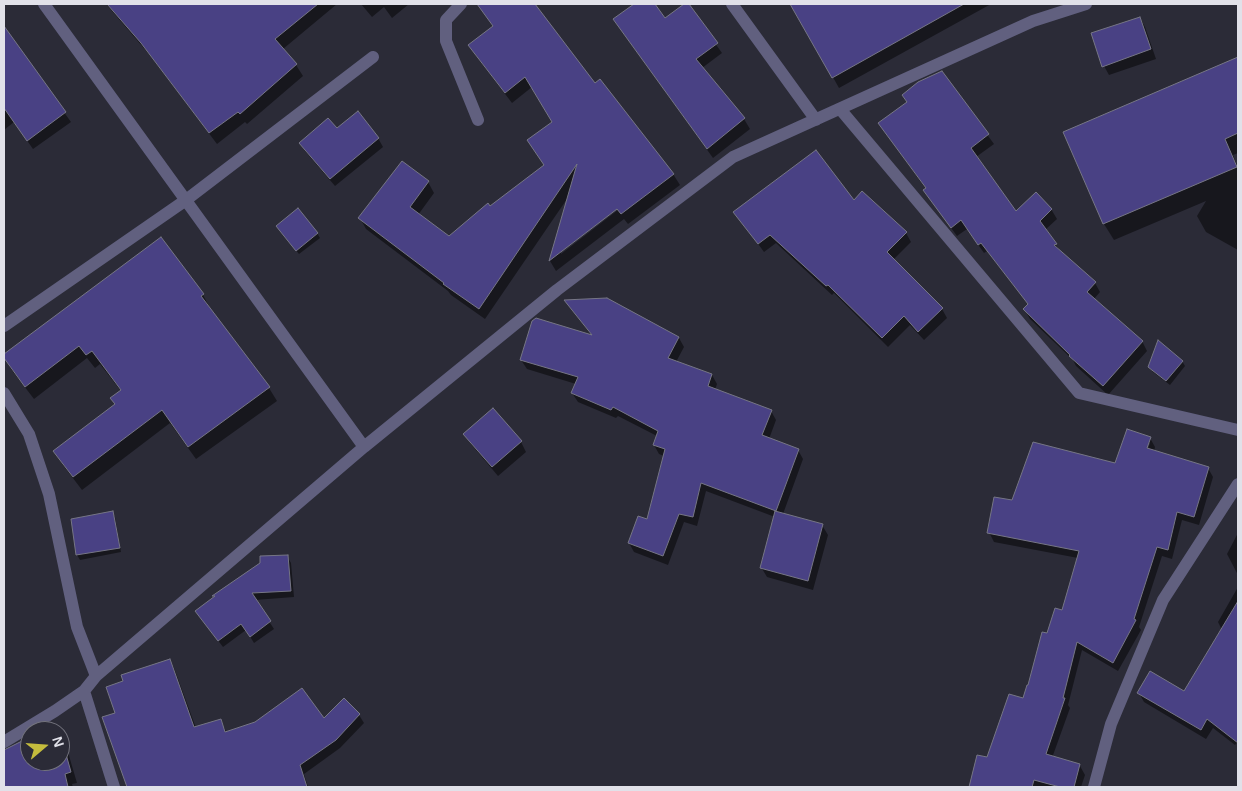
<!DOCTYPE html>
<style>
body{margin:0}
#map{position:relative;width:1242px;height:791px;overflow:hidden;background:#2b2b37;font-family:Arial,sans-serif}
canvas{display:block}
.frame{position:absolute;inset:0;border:5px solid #e1e1e9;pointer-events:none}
.north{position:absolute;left:20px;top:721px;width:50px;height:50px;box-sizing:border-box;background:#2b2b37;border:1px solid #74747e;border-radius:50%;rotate:72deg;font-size:14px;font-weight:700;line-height:20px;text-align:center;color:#e1e1e9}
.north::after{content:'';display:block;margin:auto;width:18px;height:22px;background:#c4bc3d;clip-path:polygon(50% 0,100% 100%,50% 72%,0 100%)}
</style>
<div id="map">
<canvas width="1242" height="791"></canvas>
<div class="frame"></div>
<div class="north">N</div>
</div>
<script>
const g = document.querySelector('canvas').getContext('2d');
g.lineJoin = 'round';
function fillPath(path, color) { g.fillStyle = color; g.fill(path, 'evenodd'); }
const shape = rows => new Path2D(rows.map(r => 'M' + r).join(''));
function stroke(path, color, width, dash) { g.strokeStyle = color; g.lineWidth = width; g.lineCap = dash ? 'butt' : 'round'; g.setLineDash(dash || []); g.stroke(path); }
fillPath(shape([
 [106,4,337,4,283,49,296,65,303,76,247,124,245,122,217,144,149,54],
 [361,4,409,4,392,18,384,7,372,17],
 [495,4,533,4,595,85,673,174,680,185,628,224,624,219,556,271,550,261,569,196,485,319,451,295,448,291,366,229,360,218,428,182,434,193,418,215,449,238,545,166,554,122,532,87,512,103,476,56,470,45,493,27,484,12],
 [621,204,623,206,561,254,561,251],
 [636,4,653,4,665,20,687,4,722,53,702,68,744,119,750,129,713,158,614,20],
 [792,4,991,4,839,88],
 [1140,18,1145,27,1156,59,1109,75,1104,66],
 [4,29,71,122,33,149,14,122,4,130],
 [1233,61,1238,69,1238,153,1233,155,1238,168,1238,250,1206,232,1197,216,1206,201,1114,240,1104,224,1065,133],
 [942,73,994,144,976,157,1016,213,1051,209,1057,219,1045,230,1061,252,1095,283,1100,292,1094,299,1142,341,1147,351,1108,395,1076,366,1073,360,1030,319,1025,310,1029,305,987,251,984,253,967,229,957,236,930,199,926,189,885,132,908,103],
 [336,130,378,138,383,147,335,186,305,151,301,143],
 [735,212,906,233,911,242,893,260,942,309,947,318,924,340,910,325,888,347,834,293,832,295,776,243,764,252],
 [280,231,317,233,320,238,299,254],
 [161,239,203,295,210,308,209,309,269,388,277,401,196,459,170,423,82,490,63,465,55,451,116,405,121,391,100,364,95,368,87,358,34,399,11,369,4,356],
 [566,301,679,338,684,347,676,362,712,375,717,384,715,390,771,411,776,420,769,439,798,450,803,459,783,514,822,525,828,535,813,590,767,577,761,567,775,517,706,491,697,526,684,522,668,565,634,552,629,543,648,521,664,456,659,454,654,445,657,436,618,416,616,418,578,402,572,393,576,384,527,369,521,360,592,336],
 [1182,361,1185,366,1170,385,1153,372,1150,367],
 [465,434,521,442,526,452,498,476,471,444],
 [1150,438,1155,447,1154,452,1208,468,1213,477,1199,525,1182,520,1172,559,1162,556,1139,627,1141,630,1118,671,1082,650,1068,705,1070,708,1052,758,1080,766,1085,775,1081,787,971,787,978,756,987,759,1023,700,1048,634,1063,612,1078,558,994,542,989,532,1013,502,1116,464],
 [1147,443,1150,443,1146,455],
 [112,513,115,517,121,552,80,560,77,555,72,520],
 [1238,533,1238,575,1227,554],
 [287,556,291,563,294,597,255,600,274,629,254,643,246,630,223,647,201,618,215,598,214,596,262,563],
 [1238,587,1238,741,1235,745,1213,728,1206,739,1144,702,1139,693,1184,693,1222,630,1218,622],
 [170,660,174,668,196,728,220,720,227,733,324,720,344,700,359,715,364,723,340,748,304,774,308,787,133,787,127,771,116,714,125,682],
 [60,734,65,742,77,783,72,784,73,787,4,787,4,771,17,782,30,739,30,761,60,761]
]), '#0007');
const building = shape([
 [107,4,318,4,275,39,297,64,240,114,238,112,209,133,141,43,107,4],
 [477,4,535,4,595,83,600,79,674,174,621,214,617,209,549,261,577,164,479,309,443,284,444,283,358,218,402,161,429,181,410,207,449,236,488,203,490,206,544,165,527,140,552,122,525,77,505,93,468,45,493,26,477,4],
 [634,4,655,4,665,18,684,4,689,4,718,43,696,59,745,118,707,149,613,19,634,4],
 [790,4,964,4,832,78,790,4],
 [1140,17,1151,49,1102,67,1091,33,1140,17],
 [4,26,66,112,27,141,4,108,4,26],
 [1238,57,1238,133,1225,139,1237,167,1103,224,1063,132,1238,57],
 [942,71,989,134,971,148,1016,211,1036,192,1052,209,1040,221,1057,244,1054,245,1096,282,1087,292,1143,341,1103,386,1069,356,1070,355,1023,309,1028,304,981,243,978,245,961,220,951,228,923,190,926,188,878,123,907,102,902,95,918,82,942,71],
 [358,111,379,138,330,179,299,143,328,118,337,128,358,111],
 [816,150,854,200,862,191,907,232,887,252,943,308,918,332,904,316,882,338,828,285,826,286,770,235,758,244,733,212,816,150],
 [298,208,318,233,296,251,276,226,298,208],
 [161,237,204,294,201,296,270,387,188,447,162,410,73,477,53,451,115,404,110,398,121,390,92,351,86,355,79,346,25,387,4,358,4,354,161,237],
 [607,298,679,337,668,358,712,374,708,386,772,410,762,435,799,449,776,511,701,483,693,517,679,514,663,556,628,543,638,516,647,519,665,449,653,445,658,431,613,407,611,410,571,393,578,377,520,360,532,321,536,318,592,335,564,300,607,298],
 [1158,340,1183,361,1166,381,1148,367,1158,340],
 [493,408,522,441,492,467,463,434,493,408],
 [1127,429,1151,437,1147,448,1209,467,1194,517,1177,512,1168,550,1157,547,1134,619,1136,620,1113,663,1077,642,1063,698,1065,698,1046,754,1080,764,1074,787,1060,787,1034,780,1032,787,969,787,977,755,987,757,1009,694,1023,698,1027,685,1028,685,1042,632,1047,633,1055,608,1062,610,1079,551,987,533,994,497,1012,500,1033,442,1115,463,1127,429],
 [113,511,120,548,76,555,71,519,113,511],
 [775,511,823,524,808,581,760,568,775,511],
 [288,555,291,591,252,593,271,621,250,637,241,624,218,641,195,611,215,596,212,596,260,563,260,556,288,555],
 [1238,601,1238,743,1207,719,1201,730,1137,693,1150,671,1184,691,1238,601],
 [170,659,194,727,221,719,225,732,255,722,302,688,324,718,344,698,360,714,336,740,300,765,307,787,127,787,102,717,115,713,106,687,123,681,121,675,170,659],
 [60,733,71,772,65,774,68,787,4,787,4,750,30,737,30,761,60,761,60,733]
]);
fillPath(building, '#494184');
stroke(building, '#767685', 1);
stroke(shape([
 [44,4,364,447],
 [461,4,446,20,446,41,478,120],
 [732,4,816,120],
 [840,109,1079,393,1238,430],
 [4,326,186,200,373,57],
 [4,393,29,434,49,494,77,627,96,676],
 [4,742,55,711,84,691],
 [114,787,84,691,96,676,364,447,557,290,733,157,1033,21,1086,4],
 [1094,787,1111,724,1163,600,1238,484]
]), '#61607f', 12);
</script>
